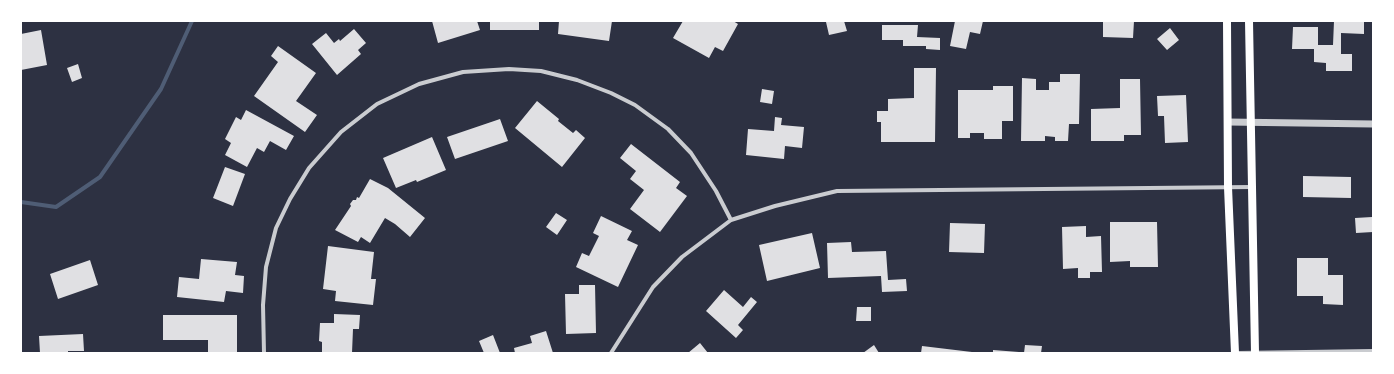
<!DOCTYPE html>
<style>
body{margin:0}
#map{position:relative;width:1394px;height:374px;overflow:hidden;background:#2d3142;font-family:"Source Serif 4",serif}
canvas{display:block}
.frame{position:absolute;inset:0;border:22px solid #fff;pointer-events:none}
</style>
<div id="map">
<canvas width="1394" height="374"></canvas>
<div class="frame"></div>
</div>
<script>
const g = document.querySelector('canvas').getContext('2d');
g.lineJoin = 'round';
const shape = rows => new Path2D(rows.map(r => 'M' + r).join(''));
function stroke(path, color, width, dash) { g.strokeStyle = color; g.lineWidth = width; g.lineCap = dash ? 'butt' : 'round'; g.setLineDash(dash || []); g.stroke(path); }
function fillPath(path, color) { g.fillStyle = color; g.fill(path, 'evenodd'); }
stroke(shape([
 [21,202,56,207,100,177,161,89,192,21]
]), '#4f5d75', 4);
fillPath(shape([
 [432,21,477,21,480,30,438,43],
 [490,21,539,21,539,30,490,30],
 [559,21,612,21,609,41,558,34],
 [683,21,733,21,738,24,723,51,715,47,709,58,673,38],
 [830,21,844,21,847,31,829,35,826,22],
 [955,21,983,21,980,34,970,32,966,49,950,46],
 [1103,21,1134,21,1133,38,1103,37],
 [1334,21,1364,21,1364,34,1341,33,1341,54,1352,54,1352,71,1326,71,1326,63,1314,62,1314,49,1292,49,1293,27,1318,27,1318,45,1333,45],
 [882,25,918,25,917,37,940,38,940,50,926,49,926,46,903,46,903,40,882,40],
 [1170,28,1179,40,1167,50,1157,39],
 [354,29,366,43,358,50,361,54,337,75,312,44,326,33,334,43,339,39,340,41],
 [41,30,47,65,21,70,21,34],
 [278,46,316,73,296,101,317,115,305,132,254,96,278,62,271,56],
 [78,64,82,78,72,82,67,68],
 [914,68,936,68,935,142,881,142,881,122,877,122,877,111,888,111,888,99,914,98],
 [1060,74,1080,74,1079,124,1069,124,1068,141,1055,141,1055,137,1045,136,1045,141,1021,141,1022,78,1036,79,1036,90,1049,90,1049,82,1060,82],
 [1120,79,1140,79,1141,135,1124,135,1124,141,1091,141,1091,109,1120,108],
 [993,86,1013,86,1013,121,1002,121,1002,139,984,139,984,133,970,133,970,138,958,138,958,90,993,90],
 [762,89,774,91,772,104,760,102],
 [1186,95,1188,142,1165,143,1164,116,1158,116,1157,96],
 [537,101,559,119,558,121,573,133,576,130,585,138,562,167,515,128],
 [246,110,294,136,286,150,270,141,264,152,257,148,247,167,225,155,231,143,225,139,236,117,241,120],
 [775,117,782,118,781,125,804,127,802,148,785,146,784,159,746,155,748,129,774,131],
 [500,119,508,141,455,159,447,137],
 [432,137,446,170,417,182,416,180,396,188,383,158],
 [631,144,680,182,676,188,687,196,660,232,630,209,644,190,630,179,636,171,620,158],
 [225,167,245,174,233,206,213,198],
 [1303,176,1351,177,1351,198,1303,197],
 [370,179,388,188,425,218,410,237,395,224,385,218,370,243,361,237,358,242,335,230,351,206,350,204,353,200,356,200,357,197,359,198],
 [556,213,567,220,557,235,546,227],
 [601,216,632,231,627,240,638,245,618,287,576,267,582,253,589,256,599,236,593,233],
 [1372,217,1373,232,1356,233,1355,218],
 [1110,222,1157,222,1158,267,1130,267,1130,261,1110,262],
 [950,223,985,224,984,253,949,252],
 [1086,226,1086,237,1101,236,1102,272,1090,272,1090,278,1078,278,1078,268,1063,269,1062,227],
 [812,233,820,268,767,281,759,245],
 [851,242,852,252,886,251,888,280,906,279,907,291,882,292,881,276,828,278,827,243],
 [328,246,374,252,371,279,376,279,373,305,335,301,336,291,323,289],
 [1297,258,1328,258,1328,275,1343,275,1343,305,1323,304,1323,296,1297,296],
 [201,259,237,262,235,275,244,276,243,293,226,291,224,302,177,297,179,277,199,279],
 [90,260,98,285,58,299,50,274],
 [579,285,595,285,596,333,566,334,565,294,579,294],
 [724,290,743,307,751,297,757,302,738,325,743,330,736,338,706,311],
 [857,307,871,307,871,321,856,321],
 [334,314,360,315,359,329,353,329,352,353,322,353,322,342,319,341,320,323,334,323],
 [163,315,237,315,237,353,208,353,208,340,163,340],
 [546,331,553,353,515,353,514,348,532,343,530,336],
 [83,334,84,351,68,351,68,353,40,353,39,336],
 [493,335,500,353,484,353,479,341],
 [700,343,708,353,688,353],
 [874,345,879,353,863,353],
 [1025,345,1042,346,1041,353,1024,353],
 [922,346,972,352,972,353,921,353],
 [993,350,1019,352,1019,353,993,353]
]), '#e0e0e3');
stroke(shape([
 [264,353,263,305,266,267,276,228,290,199,309,168,341,132,377,104,419,84,463,72,509,69,541,71,577,80,611,93,635,105,668,129,691,153,716,191,731,220],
 [611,353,653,287,682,257,731,220,775,206,837,191,1252,187],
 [1238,353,1373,351]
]), '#caccd0', 4);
stroke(shape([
 [1228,122,1373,124]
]), '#caccd0', 7);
stroke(shape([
 [1227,21,1228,187,1235,353],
 [1249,21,1255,353]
]), '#fff', 8);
</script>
